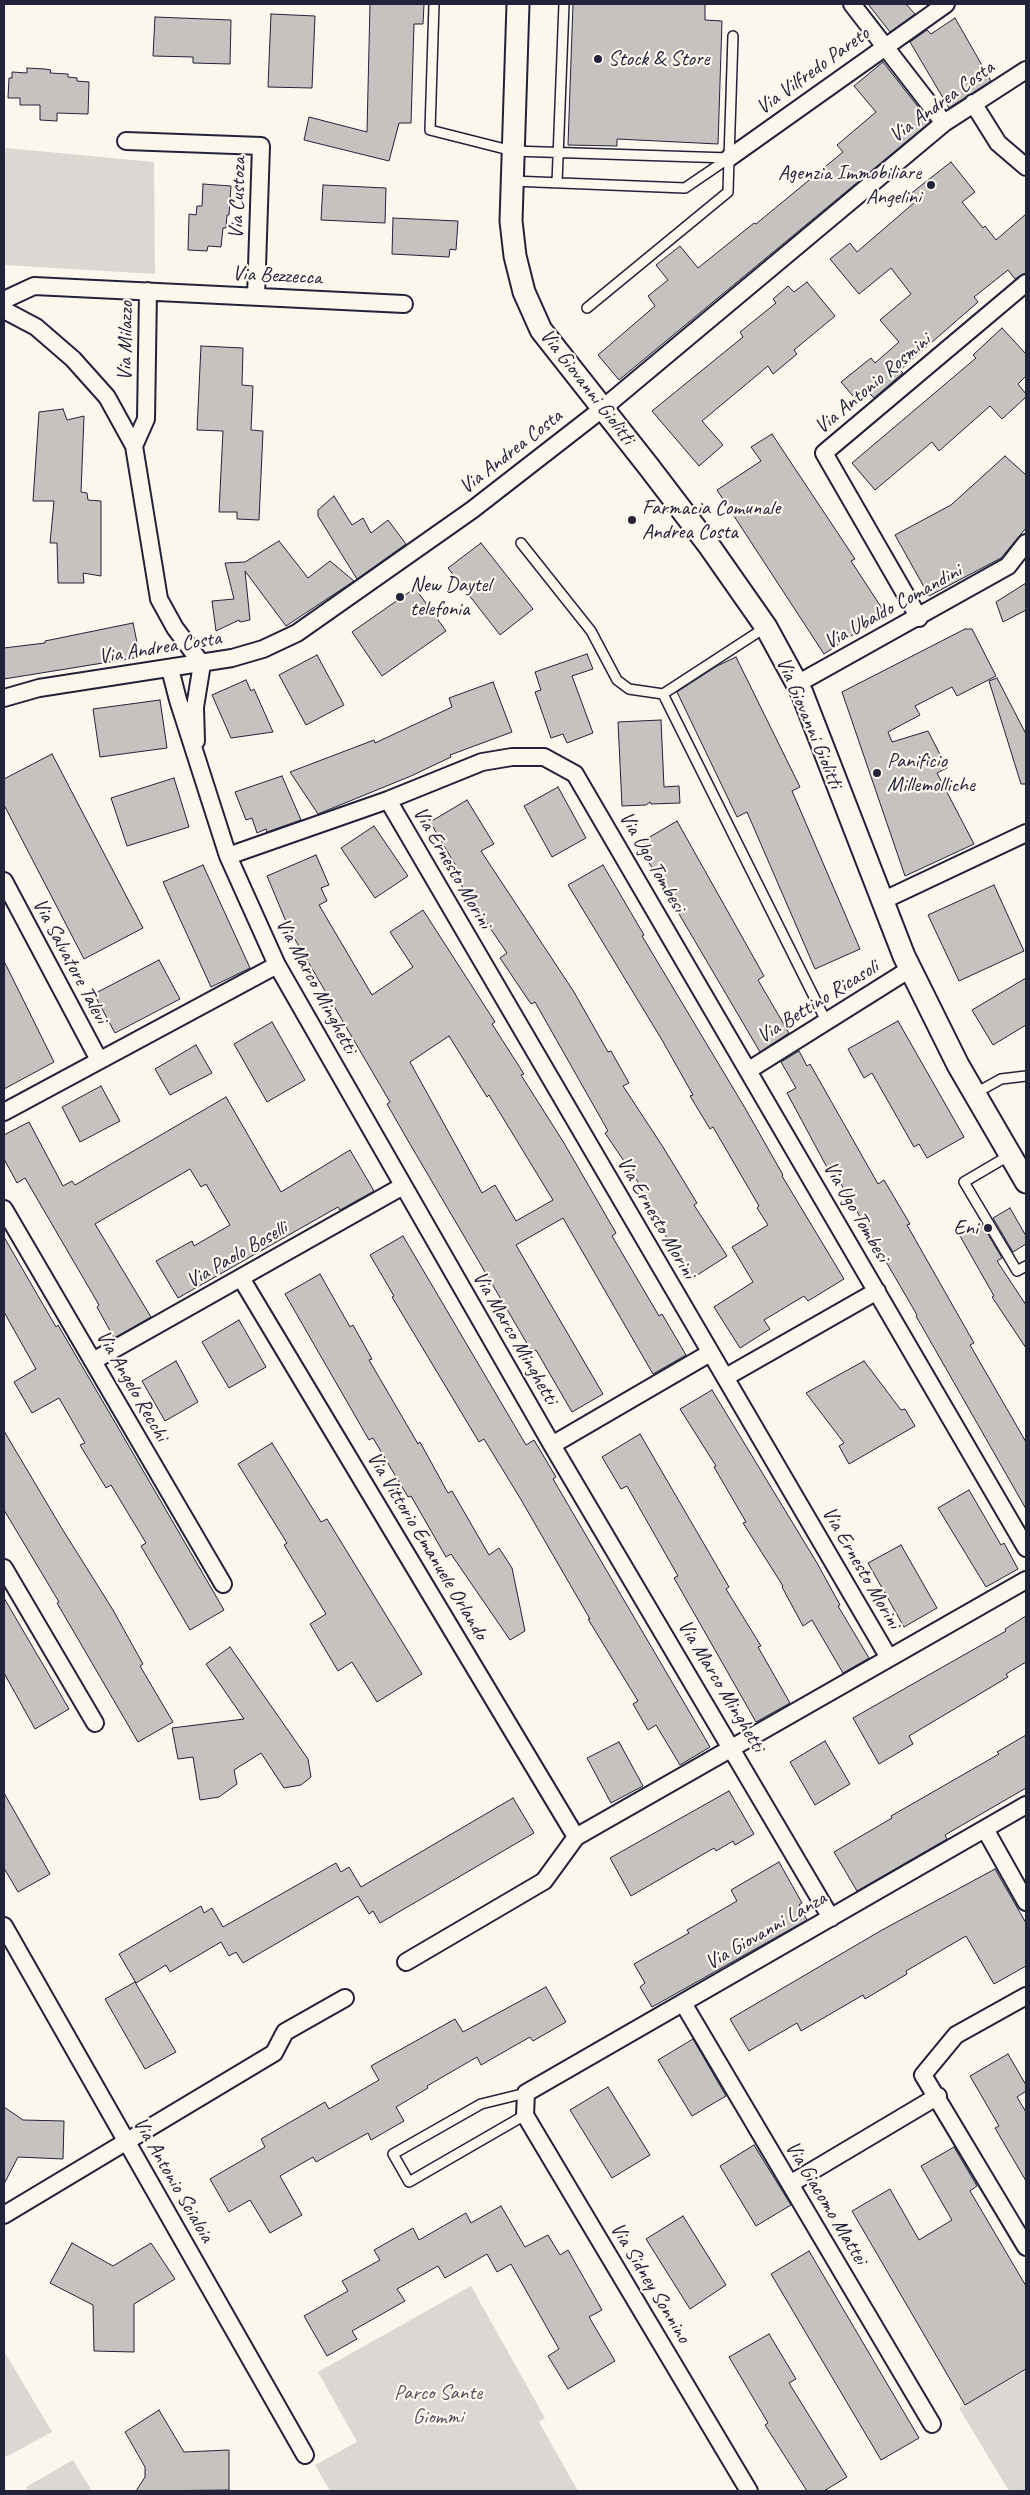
<!DOCTYPE html>
<style>
body{margin:0}
#map{position:relative;width:1030px;height:2495px;overflow:hidden;background:#fbf7ec;font-family:Caveat,sans-serif}
canvas{display:block}
.frame{position:absolute;inset:0;border:5px solid #22223b;pointer-events:none}
</style>
<div id="map">
<canvas width="1030" height="2495"></canvas>
<div class="frame"></div>
</div>
<script>
const g = document.querySelector('canvas').getContext('2d');
g.lineJoin = 'round';
function fillPath(path, color) { g.fillStyle = color; g.fill(path, 'evenodd'); }
const shape = rows => new Path2D(rows.map(r => 'M' + r).join(''));
function stroke(path, color, width, dash) { g.strokeStyle = color; g.lineWidth = width; g.lineCap = dash ? 'butt' : 'round'; g.setLineDash(dash || []); g.stroke(path); }
function label(font, color, halo, rows, align = 'center') {
  g.font = font + ' Caveat,sans-serif'; g.lineWidth = 4.5; g.setLineDash([]); g.textBaseline = 'middle'; g.strokeStyle = halo; g.fillStyle = color; for (const [text, x, y, turn = 0] of rows) {
    g.save(); g.translate(x, y); g.rotate((+turn || 0) * Math.PI / 180); g.textAlign = isNaN(turn) ? turn : align; if (halo) g.strokeText(text, 0, 0); g.fillText(text, 0, 0); g.restore();
  }
}
fillPath(shape([
 [6,148,154,162,155,274,4,265,4,170],
 [471,2286,545,2418,539,2422,578,2491,330,2491,315,2465,357,2442,318,2372],
 [4,2351,52,2432,6,2457,4,2454],
 [1026,2371,1026,2491,1009,2491,959,2408],
 [73,2460,92,2491,28,2491,26,2487]
]), '#dbd8d3');
const building = shape([
 [370,4,424,4,423,24,414,24,411,123,399,123,389,161,304,140,309,117,367,132,370,4],
 [573,4,705,4,705,20,722,21,718,144,617,139,617,146,568,145,573,4],
 [868,4,906,4,915,14,890,32,868,4],
 [271,14,315,16,312,88,268,87,271,14],
 [155,17,231,20,230,64,193,63,193,57,153,56,155,17],
 [955,18,991,81,949,108,910,42,927,30,931,34,955,18],
 [883,62,930,122,619,380,598,355,655,306,648,296,668,280,656,265,680,246,698,268,754,223,756,224,843,152,837,145,876,112,854,86,883,62],
 [27,68,45,69,51,70,50,73,68,74,68,77,77,78,77,81,89,82,88,114,57,113,57,121,40,120,40,105,20,105,20,98,8,98,9,78,12,78,12,72,27,73,27,68],
 [951,162,975,192,962,202,983,228,985,226,996,240,1026,214,1026,273,1015,279,1008,270,974,297,978,302,900,370,903,373,874,398,869,393,858,402,841,382,871,358,875,363,899,342,880,320,911,294,891,268,859,294,830,259,850,243,857,252,915,202,909,195,951,162],
 [203,184,231,186,229,215,227,215,226,228,223,228,221,247,208,246,207,251,188,250,189,214,196,215,197,206,202,206,203,184],
 [323,185,386,188,385,223,321,220,323,185],
 [393,218,458,221,456,250,450,249,449,257,392,254,393,218],
 [807,282,835,316,794,350,797,354,773,374,768,366,702,421,723,445,699,466,652,411,743,337,740,332,776,303,773,299,788,286,794,292,807,282],
 [1002,328,1026,354,1026,376,1018,384,1026,394,1026,397,1002,419,990,406,939,451,932,442,875,490,852,463,976,358,973,355,1002,328],
 [201,346,243,348,242,385,253,386,251,430,263,431,259,520,237,519,237,512,219,512,223,431,197,430,201,346],
 [63,409,67,420,84,416,81,492,87,493,88,500,101,501,101,576,83,573,84,583,58,583,57,543,50,543,54,501,33,501,39,412,63,409],
 [772,434,855,559,851,561,885,613,824,654,717,490,761,461,751,447,772,434],
 [1005,456,1026,475,1026,528,1001,558,929,596,895,535,951,505,1005,456],
 [334,496,352,525,363,518,371,533,388,520,406,544,357,579,318,516,318,510,334,496],
 [279,541,308,578,330,561,354,581,286,626,245,571,250,620,240,622,239,620,216,631,212,601,234,599,225,563,245,562,279,541],
 [481,543,533,609,500,635,448,568,481,543],
 [1026,583,1026,610,1003,622,996,602,1026,583],
 [415,588,446,631,382,676,352,632,415,588],
 [133,623,140,657,4,679,4,648,45,643,45,641,133,623],
 [965,629,972,629,996,676,957,696,952,687,915,706,920,715,888,732,892,742,928,731,947,768,937,773,974,844,905,876,842,692,965,629],
 [587,654,593,669,572,676,593,733,567,743,563,734,551,738,535,692,541,690,535,672,587,654],
 [317,655,344,705,306,725,279,675,317,655],
 [736,657,800,787,792,791,860,949,815,969,747,812,737,817,677,692,717,666,736,657],
 [997,678,1026,734,1026,784,1021,784,989,681,997,678],
 [246,680,251,691,254,689,273,732,231,738,212,695,246,680],
 [493,682,512,732,450,755,451,757,411,776,318,814,290,772,374,740,375,743,452,707,449,698,493,682],
 [160,700,167,748,100,757,93,709,160,700],
 [661,720,664,787,679,786,680,803,651,804,650,802,646,805,622,806,618,722,661,720],
 [52,754,143,928,84,959,4,805,4,779,52,754],
 [282,776,301,820,267,832,266,829,257,833,252,818,246,820,235,792,282,776],
 [174,778,189,827,127,846,111,798,174,778],
 [558,787,586,838,552,857,524,806,558,787],
 [467,800,494,844,481,851,574,992,608,1052,611,1051,629,1083,623,1086,663,1147,697,1203,694,1205,727,1256,691,1279,637,1187,640,1185,605,1133,608,1131,535,1002,531,1004,500,958,507,953,455,876,460,873,430,822,467,800],
 [677,821,764,976,758,980,789,1033,760,1052,638,844,677,821],
 [374,826,408,876,375,898,341,848,374,826],
 [316,855,329,885,321,888,327,901,319,905,372,995,413,967,390,932,423,910,495,1022,492,1024,524,1074,521,1075,564,1143,616,1233,612,1236,659,1316,662,1314,686,1355,653,1374,563,1218,516,1245,603,1394,572,1412,536,1350,532,1352,407,1139,387,1104,390,1102,290,931,267,876,316,855],
 [449,1036,487,1097,489,1095,553,1200,516,1221,495,1185,482,1193,410,1062,449,1036],
 [203,865,250,968,211,987,163,882,203,865],
 [603,865,644,935,642,936,745,1108,783,1175,782,1176,844,1279,808,1301,804,1296,764,1320,770,1329,740,1348,714,1307,753,1282,732,1247,768,1225,757,1208,759,1206,713,1127,710,1129,690,1096,693,1095,662,1040,568,885,603,865],
 [994,885,1024,951,959,981,928,915,994,885],
 [159,960,180,999,115,1033,94,994,159,960],
 [4,961,54,1062,4,1089,4,961],
 [1026,978,1026,1025,993,1045,972,1010,1026,978],
 [898,1021,964,1137,927,1158,919,1144,914,1147,872,1073,864,1078,848,1049,898,1021],
 [272,1022,305,1080,267,1102,234,1044,272,1022],
 [196,1045,212,1073,170,1095,155,1069,196,1045],
 [799,1051,807,1066,810,1064,878,1184,884,1180,910,1224,907,1225,974,1343,970,1345,1026,1442,1026,1509,916,1316,917,1315,841,1184,837,1186,787,1093,796,1088,781,1062,799,1051],
 [101,1086,120,1121,80,1142,62,1107,101,1086],
 [226,1097,281,1192,350,1150,374,1191,340,1210,338,1207,178,1298,156,1261,192,1241,194,1246,230,1225,206,1184,201,1187,190,1169,95,1224,151,1317,114,1338,97,1307,99,1305,25,1178,17,1183,4,1159,4,1135,29,1122,63,1186,72,1181,75,1185,226,1097],
 [1010,1208,1026,1236,1026,1244,1013,1252,993,1218,1010,1208],
 [982,1224,1002,1258,997,1261,1026,1305,1026,1348,992,1297,994,1296,960,1236,982,1224],
 [403,1236,526,1445,534,1440,556,1477,553,1479,710,1747,680,1765,656,1725,648,1730,633,1704,638,1701,588,1619,590,1619,520,1498,484,1439,479,1442,392,1297,394,1296,370,1255,403,1236],
 [4,1237,56,1327,58,1325,116,1424,224,1610,190,1630,141,1546,146,1543,111,1485,106,1488,80,1445,85,1443,59,1398,32,1413,14,1382,36,1369,4,1312,4,1237],
 [320,1274,350,1327,353,1325,372,1359,369,1360,418,1444,420,1442,448,1493,452,1491,489,1555,499,1548,512,1568,525,1631,510,1640,451,1554,446,1557,411,1496,408,1497,373,1438,369,1440,285,1294,320,1274],
 [239,1320,266,1367,229,1388,202,1342,239,1320],
 [176,1361,198,1402,165,1421,142,1381,176,1361],
 [864,1361,901,1410,905,1409,915,1426,849,1464,839,1446,844,1443,806,1393,864,1361],
 [712,1390,817,1563,840,1605,838,1606,869,1658,843,1673,812,1620,803,1626,782,1587,783,1586,743,1523,746,1522,714,1467,716,1466,680,1409,712,1390],
 [4,1431,61,1527,113,1610,143,1664,140,1666,173,1722,138,1742,57,1603,59,1602,4,1510,4,1431],
 [640,1434,729,1587,726,1589,761,1646,758,1647,790,1703,756,1722,674,1578,678,1576,627,1486,621,1489,602,1457,640,1434],
 [272,1443,321,1522,327,1519,422,1674,377,1702,352,1662,338,1671,310,1624,326,1614,284,1545,287,1543,238,1464,272,1443],
 [969,1490,1001,1545,1004,1543,1018,1569,986,1587,938,1508,969,1490],
 [901,1545,937,1608,904,1627,868,1563,901,1545],
 [4,1598,69,1709,35,1729,4,1673,4,1598],
 [1026,1616,1026,1662,1006,1674,1008,1677,909,1736,913,1744,879,1764,853,1718,1006,1631,1005,1629,1026,1616],
 [230,1647,308,1759,311,1777,301,1785,284,1788,261,1753,234,1770,237,1784,219,1797,200,1800,193,1757,178,1759,172,1728,244,1719,206,1664,230,1647],
 [1026,1735,1026,1788,945,1835,947,1839,857,1891,834,1852,892,1818,891,1816,999,1754,997,1752,1026,1735],
 [825,1741,850,1784,815,1805,790,1762,825,1741],
 [619,1742,643,1786,611,1803,587,1758,619,1742],
 [729,1791,754,1834,735,1845,733,1841,716,1851,714,1848,631,1896,610,1858,729,1791],
 [4,1793,50,1874,18,1892,4,1868,4,1793],
 [513,1798,534,1833,380,1923,373,1911,369,1914,358,1896,243,1963,236,1952,229,1956,221,1942,170,1972,166,1965,136,1983,119,1954,201,1906,204,1913,212,1908,223,1927,336,1863,341,1872,349,1867,361,1887,513,1798],
 [779,1862,802,1903,799,1905,807,1920,652,2007,640,1987,645,1983,634,1964,689,1933,687,1930,737,1901,731,1890,779,1862],
 [995,1869,1026,1923,1026,1966,994,1984,966,1936,906,1971,907,1974,865,1999,863,1995,801,2031,797,2023,749,2051,730,2019,882,1930,995,1869],
 [135,1982,176,2052,145,2069,105,1999,135,1982],
 [546,1987,566,2022,533,2041,530,2037,481,2065,477,2057,427,2086,428,2088,396,2107,404,2121,371,2140,368,2133,316,2162,313,2157,280,2176,302,2215,270,2233,250,2200,229,2212,210,2179,265,2147,261,2139,325,2102,329,2109,379,2080,371,2066,455,2019,463,2032,546,1987],
 [693,2039,726,2096,692,2116,658,2060,693,2039],
 [1008,2054,1026,2085,1026,2091,1017,2097,1026,2112,1026,2181,995,2128,999,2126,970,2076,1008,2054],
 [608,2087,650,2155,612,2178,570,2110,608,2087],
 [4,2107,23,2120,64,2121,63,2159,18,2157,4,2184,4,2107],
 [754,2145,791,2205,756,2226,720,2166,754,2145],
 [954,2147,977,2186,970,2191,1026,2286,1026,2369,965,2405,852,2211,890,2189,919,2240,952,2220,921,2166,954,2147],
 [501,2206,525,2247,548,2235,560,2255,568,2250,602,2310,589,2317,615,2361,568,2389,548,2356,559,2349,511,2264,497,2272,487,2254,445,2278,438,2266,397,2289,405,2301,352,2331,357,2339,327,2356,304,2316,348,2291,342,2281,380,2260,374,2250,413,2228,419,2240,466,2213,471,2223,501,2206],
 [683,2216,726,2285,690,2309,646,2239,683,2216],
 [72,2243,113,2266,151,2243,175,2279,134,2304,134,2352,94,2351,93,2305,50,2283,72,2243],
 [809,2251,919,2438,881,2460,771,2274,809,2251],
 [769,2334,796,2379,789,2383,847,2477,824,2491,807,2491,765,2425,768,2423,729,2357,769,2334],
 [159,2410,184,2452,229,2450,229,2490,136,2491,145,2477,145,2467,125,2432,159,2410]
]);
fillPath(building, '#c6c2c0');
stroke(building, '#22223b', 1);
const service = shape([
 [434,4,430,130,513,151,729,158,728,192,587,308],
 [512,181,685,188,729,158,733,36],
 [557,183,564,4],
 [521,543,591,631,617,680,629,689,663,694,766,627],
 [663,694,826,1021],
 [974,1094,1001,1079,1026,1076],
 [1010,1155,964,1182,1017,1271,1026,1266],
 [525,2115,409,2182,393,2154,481,2104,526,2093]
]);
const minor = shape([
 [852,4,944,123],
 [973,103,998,143,1026,167],
 [126,141,261,146,256,297],
 [729,158,946,4],
 [4,300,34,286,404,304],
 [4,310,36,327,73,359,107,397,134,446,159,599,175,628,202,664],
 [134,446,146,419,148,291],
 [919,618,824,453,1026,283],
 [170,669,178,700,228,856,277,965,552,1445,831,1918],
 [797,684,1008,566,1026,543],
 [4,698,39,688,232,658,263,649,297,633,472,510,602,409,944,123,1026,70],
 [196,741,195,707,202,664],
 [388,800,889,1658],
 [228,856,388,800,482,762,512,757,544,757,575,774,1026,1548],
 [4,881,99,1060],
 [882,901,1026,833],
 [749,1070,910,969],
 [4,1112,277,965],
 [4,1209,223,1584],
 [241,1278,576,1837],
 [93,1361,403,1186],
 [726,1377,877,1291],
 [552,1445,710,1353],
 [4,1568,95,1723],
 [985,1829,1026,1902],
 [4,1926,305,2455],
 [406,1962,544,1881,576,1837,1026,1580],
 [1026,1996,956,2035,923,2075,1026,2247],
 [683,2003,932,2424],
 [790,2184,938,2096],
 [4,2215,274,2053,285,2032,345,1998],
 [749,2491,525,2115,526,2093,1026,1805]
]);
const tertiary = shape([
 [518,4,511,221,515,256,524,292,541,330,649,467,710,547,766,627,802,693,904,956,958,1065,1026,1182]
]);
stroke(service, '#22223b', 12);
stroke(minor, '#22223b', 20);
stroke(tertiary, '#22223b', 25);
stroke(service, '#fbf7ec', 9);
stroke(minor, '#fbf7ec', 16);
stroke(tertiary, '#fbf7ec', 21);
for (const [x, y, r, color] of [
 [598,59,5,"#22223b"],
 [931,185,5,"#22223b"],
 [632,520,5,"#22223b"],
 [400,597,5,"#22223b"],
 [877,773,5,"#22223b"],
 [988,1228,5,"#22223b"]
]) { const dot = new Path2D(); dot.arc(x, y, r, 0, 2 * Math.PI); g.fillStyle = color; g.fill(dot); stroke(dot, '#fbf7ec', 2); }
label('21px', '#22223b', '#fbf7ec', [
 ["Stock & Store",608,59],
 ["Agenzia Immobiliare",921,173,"right"],
 ["Angelini",921,197,"right"],
 ["Farmacia Comunale",642,508],
 ["Andrea Costa",642,532],
 ["New Daytel",410,585],
 ["telefonia",410,609],
 ["Panificio",887,761],
 ["Millemolliche",887,785],
 ["Eni",978,1228,"right"]
], 'left');
label('21px', '#22223b', '#fbf7ec', [
 ["Via Vilfredo Pareto",813,71,-36],
 ["Via Andrea Costa",942,102,-36],
 ["Via Custoza",238,198,-88],
 ["Via Bezzecca",277,276,3],
 ["Via Milazzo",126,341,-89],
 ["Via Antonio Rosmini",873,384,-40],
 ["Via Giovanni Giolitti",587,387,52],
 ["Via Andrea Costa",511,452,-38],
 ["Via Ubaldo Comandini",893,607,-29],
 ["Via Andrea Costa",160,648,-9],
 ["Via Giovanni Giolitti",809,723,67],
 ["Via Ugo Tombesi",652,862,60],
 ["Via Ernesto Morini",452,868,60],
 ["Via Salvatore Talevi",70,961,62],
 ["Via Marco Minghetti",316,986,62],
 ["Via Bettino Ricasoli",818,1002,-32],
 ["Via Ugo Tombesi",856,1212,60],
 ["Via Ernesto Morini",656,1218,60],
 ["Via Paolo Boselli",237,1255,-30],
 ["Via Marco Minghetti",515,1338,60],
 ["Via Angelo Recchi",132,1386,60],
 ["Via Vittorio Emanuele Orlando",427,1546,59],
 ["Via Ernesto Morini",861,1568,60],
 ["Via Marco Minghetti",721,1686,59],
 ["Via Giovanni Lanza",766,1931,-30],
 ["Via Antonio Scialoia",173,2180,60],
 ["Via Giacomo Mattei",826,2203,59],
 ["Via Sidney Sonnino",650,2283,59]
]);
label('21px', '#505061', '#fbf7ec', [
 ["Parco Sante",438,2393],
 ["Giommi",438,2417]
]);
</script>
